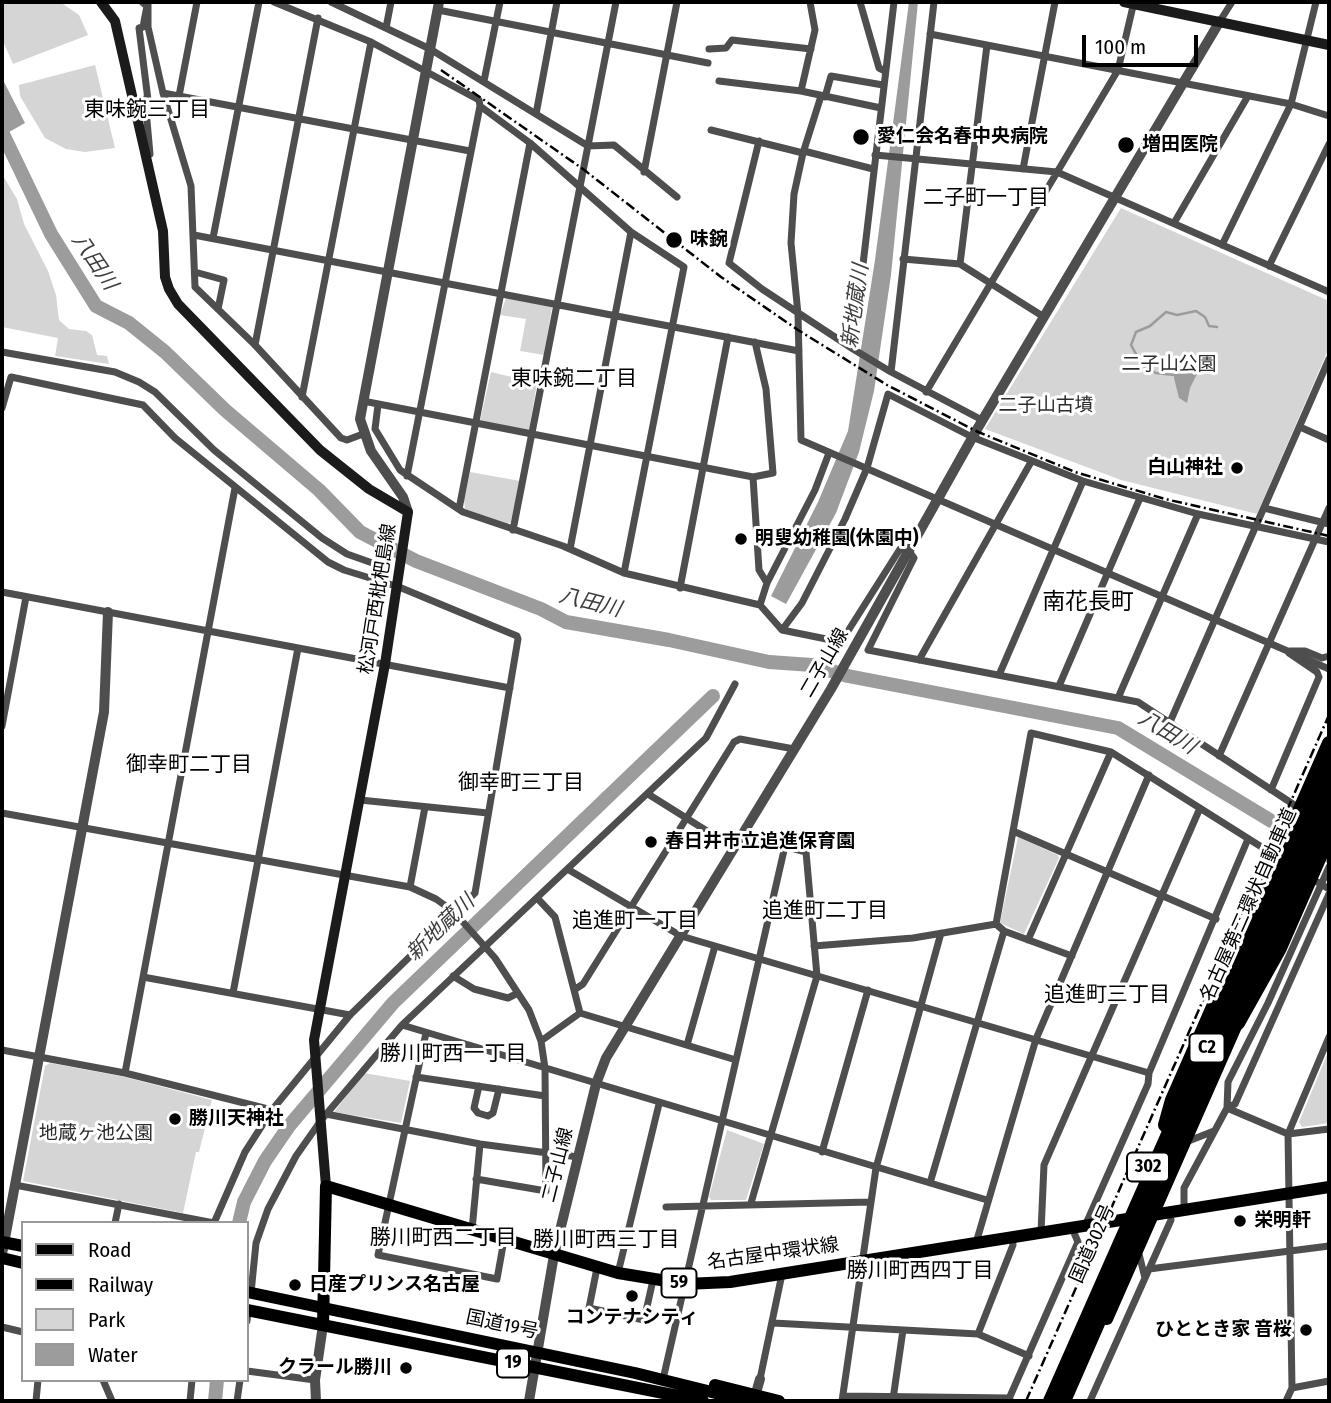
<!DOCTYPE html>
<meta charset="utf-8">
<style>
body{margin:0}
#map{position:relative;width:1331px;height:1403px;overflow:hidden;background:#fff;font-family:"Fira Sans Condensed",sans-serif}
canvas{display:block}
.frame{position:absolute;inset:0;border:4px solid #000;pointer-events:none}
.legend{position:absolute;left:21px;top:1221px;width:228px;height:161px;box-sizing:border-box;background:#fff;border:2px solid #999;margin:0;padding:9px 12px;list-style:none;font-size:21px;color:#000}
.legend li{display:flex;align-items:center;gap:14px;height:35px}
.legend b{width:35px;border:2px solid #999}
.scale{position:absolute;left:1082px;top:35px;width:116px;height:32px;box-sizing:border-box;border:4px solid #000;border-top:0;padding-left:9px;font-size:21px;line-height:24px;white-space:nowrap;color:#000;-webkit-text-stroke:5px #fff;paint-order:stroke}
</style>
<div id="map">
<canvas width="1331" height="1403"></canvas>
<div class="frame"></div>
<ul class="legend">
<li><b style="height:9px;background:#000"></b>Road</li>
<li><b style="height:9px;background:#000"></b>Railway</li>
<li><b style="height:19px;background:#d5d5d5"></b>Park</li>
<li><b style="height:19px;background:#9c9c9c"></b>Water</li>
</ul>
<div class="scale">100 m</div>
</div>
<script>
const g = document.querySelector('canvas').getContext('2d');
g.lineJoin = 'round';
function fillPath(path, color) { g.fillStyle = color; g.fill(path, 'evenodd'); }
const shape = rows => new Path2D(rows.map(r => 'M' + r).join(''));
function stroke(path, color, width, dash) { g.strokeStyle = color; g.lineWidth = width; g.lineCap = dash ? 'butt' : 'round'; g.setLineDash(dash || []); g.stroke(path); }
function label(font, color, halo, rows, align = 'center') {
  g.font = font + ' "Fira Sans Condensed","Noto Sans JP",sans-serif'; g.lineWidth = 6; g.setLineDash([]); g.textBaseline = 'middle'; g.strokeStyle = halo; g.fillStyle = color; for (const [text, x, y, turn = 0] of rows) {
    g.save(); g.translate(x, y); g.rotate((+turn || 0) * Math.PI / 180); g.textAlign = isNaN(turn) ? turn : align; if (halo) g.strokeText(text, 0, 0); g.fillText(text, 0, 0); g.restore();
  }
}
fillPath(shape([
 [2,2,60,2,79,15,88,35,13,64,2,39],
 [95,65,115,148,85,152,66,149,45,138,20,96,19,85],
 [2,174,17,199,24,224,48,271,56,295,59,320,69,329,86,331,92,335,97,355,107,356,109,364,55,356,58,338,2,327],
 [1121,208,1329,301,1329,348,1257,514,1121,480,985,429],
 [506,298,552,307,544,355,520,351,526,319,500,315],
 [491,372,537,383,529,430,480,421],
 [470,472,520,481,511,522,508,524,465,509,464,500],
 [1018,837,1058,855,1059,858,1024,934,1000,923],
 [1329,1050,1329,1123,1302,1127,1299,1122],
 [50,1063,125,1077,212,1100,199,1152,196,1152,183,1213,23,1181,45,1066],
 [364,1073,410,1081,401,1123,334,1112],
 [727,1130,764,1144,746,1200,711,1200,709,1197]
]), '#d5d5d5');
fillPath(shape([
 [909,2,918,2,891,275,874,391,859,452,836,513,786,604,771,596,818,502,848,431,875,260],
 [2,78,25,123,2,136],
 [1179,365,1199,370,1190,388,1187,403,1179,398,1174,378,1175,367]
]), '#9c9c9c');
stroke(shape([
 [1174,375,1156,373,1142,365,1131,345,1136,332,1150,326,1166,312,1177,315,1196,311,1205,317,1209,326,1217,327]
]), '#9c9c9c', 2.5);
stroke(shape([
 [2,132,51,234,96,306,129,323,165,352,225,410,319,490,360,532,416,561,541,609,566,622,669,640,769,662,812,665,848,676,1118,728,1329,856],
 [239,1223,244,1202,265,1161,289,1126,393,1003,713,696],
 [215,1401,217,1380]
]), '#9c9c9c', 14);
stroke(shape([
 [142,2,147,6,143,27,139,28,148,100,145,99,150,154],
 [148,2,148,27,163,93,191,186,195,287,255,345,341,438,347,440,363,434],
 [274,2,371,42,479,100,480,106,530,143,631,232,684,267,624,573],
 [331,2,430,49,588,146,614,145,677,197],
 [810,2,815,30,801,91,881,108],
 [860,2,879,68,885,71],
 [934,2,891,372,982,420],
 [438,10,708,63],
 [1220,21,1232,2],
 [386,28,391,2],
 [930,34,1291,104,1329,116],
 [987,45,960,264,1044,317],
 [709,49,726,48,732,40,811,49],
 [484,81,500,2],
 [719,81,801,91],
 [163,93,470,151],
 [179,96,197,2],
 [821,96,803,153,794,194,791,243,798,314,801,440,1329,669],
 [825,97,831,76,883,85],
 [536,114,557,2],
 [711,130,803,153],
 [759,141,729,263,762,289,853,349,894,2],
 [804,151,873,169],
 [875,155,1057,172,1329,292],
 [1023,169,1055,2],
 [644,172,677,2],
 [1174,223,1248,96],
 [194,235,799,351],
 [213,238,259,2],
 [1222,245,1291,104,1316,2],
 [903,259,960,264],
 [1269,266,1329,144],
 [195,272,224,280,218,309],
 [755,342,766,389,773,473,753,477,759,570,767,583],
 [255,345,318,18],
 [853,349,891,372],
 [2,352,115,372,139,382,155,392,214,450,322,538,347,554,378,565],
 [926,392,1118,70,1134,2],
 [302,397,371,42],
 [363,401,753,477],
 [378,405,375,429,400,470,463,512,563,546,624,573,760,605,767,583,815,490,829,453],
 [2,408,11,377,143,405,175,438,328,562,344,570,399,587,517,636,518,639,475,893,350,1015,272,1110,245,1152,214,1223,15,1185],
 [1300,427,1329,440],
 [407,476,480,106],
 [1264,508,1329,524],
 [459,509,530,143],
 [513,530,616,2],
 [570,549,631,232],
 [680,588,728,337],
 [2,592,510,688],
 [760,605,782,630,841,642,900,549,909,551,914,558,868,650,1138,702,1302,810],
 [782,630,802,603,845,519,867,468,888,394,972,437,1083,481,1198,514,1329,542],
 [1290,651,1305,651,1322,658,1329,656],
 [919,660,1031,462],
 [999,675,1083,481],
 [1059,686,1140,498],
 [1118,698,1198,514],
 [1170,722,1329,359],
 [2,726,26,597],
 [1219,756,1329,508],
 [1271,790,1319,677,1317,672,1289,653],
 [648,794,734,848],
 [360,800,488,813],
 [2,813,410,887,436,899,454,912,495,958,529,1010,541,1041,545,1068,546,1191,476,1179],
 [1013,831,1216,919],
 [743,835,806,852,817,976,751,1203],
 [569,870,681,936,1149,1073],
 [1309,877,1329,889],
 [410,887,425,807],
 [538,899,555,917,580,1013,541,1041],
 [996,924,1004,931,1072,956],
 [1028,940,1111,752],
 [814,946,913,938,996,924,1031,733,1111,752,1279,858],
 [453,976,474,989,508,998,518,993],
 [143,977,350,1015],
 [574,990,583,984,734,742,740,739,794,749],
 [233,993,298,648],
 [580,1013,736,1060],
 [402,1025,987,1200],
 [426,1033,378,1255,497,1279,504,1240],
 [687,1045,715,946],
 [2,1050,125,1073,272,1110],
 [125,1073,235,488],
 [416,1077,545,1096],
 [479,1086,474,1108,478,1113,488,1116,493,1113,499,1089],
 [1227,1108,1235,1104,1329,894],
 [1227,1108,1288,1134,1329,1129],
 [326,1114,480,1144,578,1157],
 [1186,1142,1214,1131],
 [822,1152,868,990],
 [930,1183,1004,931],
 [666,1207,870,1202],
 [1184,1210,1184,1188,1227,1108,1228,1082,1268,1003,1329,867],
 [115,1223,119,1204],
 [1085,1226,1148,1084,1149,1073,1248,839],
 [472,1230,480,1144],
 [1041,1232,1044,1165,1200,808],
 [1012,1237,1013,1245,978,1334,1029,1356],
 [976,1243,1036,1039,1149,775],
 [1138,1250,1145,1278],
 [597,1268,589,1308,644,1320,653,1280],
 [1149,1269,1329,1246],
 [618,1273,659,1104],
 [251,1293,256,1243,268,1209,296,1156,322,1119,402,1025,706,738,735,684],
 [247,1321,248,1310],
 [773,1323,978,1334],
 [2,1327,23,1332],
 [247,1371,315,1380],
 [664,1375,785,846],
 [760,1379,782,1274],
 [103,1380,112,1401],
 [1292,1388,1329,1381],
 [844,1396,1010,1398],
 [893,1399,903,1330],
 [36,1401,38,1380],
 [190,1401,192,1380],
 [237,1401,240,1380],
 [842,1401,876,1168,941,933],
 [1008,1401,1078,1242,1072,1228],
 [1090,1401,1171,1220],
 [1286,1401,1292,1388,1288,1134,1329,1037]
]), '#4e4e4e', 7);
stroke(shape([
 [408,512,403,497,371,451,360,419,439,2],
 [2,1254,104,712,108,612],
 [756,1393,760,1379],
 [316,1401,315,1380,323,1325],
 [529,1401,554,1255,596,1084,606,1058,831,689,976,431,1220,21]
]), '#4e4e4e', 10);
stroke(shape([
 [101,2,115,21,163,231,165,277,169,289,178,304,320,450,369,489,408,512,385,664,314,1040,326,1186],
 [1124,2,1329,45]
]), '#1b1b1b', 10);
stroke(shape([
 [323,1325,326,1186,618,1273,685,1284,730,1282,1329,1187]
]), '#000', 12);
stroke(shape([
 [1263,967,1329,817],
 [2,1242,23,1246],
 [2,1258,23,1263],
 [247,1292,635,1373,748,1401],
 [247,1310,703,1401],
 [1107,1319,1241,1015],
 [715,1385,779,1401]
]), '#000', 12);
stroke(shape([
 [1238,1023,1280,948,1329,836],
 [1165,1125,1172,1100,1329,743],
 [1050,1401,1329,770],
 [1064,1401,1329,796]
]), '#000', 14);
stroke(shape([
 [441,70,583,169,721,277,798,330,887,385,976,431,1075,472,1165,499,1329,536],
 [1026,1401,1329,715]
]), '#000', 2.5, [10, 3.5, 2, 3.5]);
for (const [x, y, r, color] of [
 [861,137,9,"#000"],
 [1126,145,9,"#000"],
 [674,240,9,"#000"],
 [1237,468,7,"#000"],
 [741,539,7,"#000"],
 [651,842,7,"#000"],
 [175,1119,7,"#000"],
 [1240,1221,7,"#000"],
 [295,1285,7,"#000"],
 [632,1296,7,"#000"],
 [1306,1330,7,"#000"],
 [406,1368,7,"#000"]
]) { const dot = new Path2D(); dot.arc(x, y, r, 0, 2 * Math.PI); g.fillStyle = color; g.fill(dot); stroke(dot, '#fff', 2.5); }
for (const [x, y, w] of [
 [1207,1048,35],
 [1148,1167,42],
 [679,1283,35],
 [513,1363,32]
]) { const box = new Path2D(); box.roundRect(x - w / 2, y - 14.5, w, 29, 5); g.fillStyle = '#fff'; g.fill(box); stroke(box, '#000', 2); }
label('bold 18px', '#000', null, [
 ["C2",1207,1048],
 ["302",1148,1167],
 ["59",679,1283],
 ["19",513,1363]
]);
label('bold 19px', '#000', '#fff', [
 ["愛仁会名春中央病院",877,137],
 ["増田医院",1142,145],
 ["味鋺",690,240],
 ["白山神社",1223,468,"right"],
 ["明叟幼稚園(休園中)",755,539],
 ["春日井市立追進保育園",665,842],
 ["勝川天神社",189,1119],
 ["栄明軒",1254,1221],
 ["日産プリンス名古屋",309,1285],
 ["コンテナシティ",632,1318,"center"],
 ["ひととき家 音桜",1292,1330,"right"],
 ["クラール勝川",392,1368,"right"]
], 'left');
label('19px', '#2c2c2c', '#fff', [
 ["二子山公園",1169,365],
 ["二子山古墳",1046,406],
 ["地蔵ヶ池公園",96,1134]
]);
label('19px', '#000', '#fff', [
 ["松河戸西枇杷島線",378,599,-81],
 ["二子山線",825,663,-60],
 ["名古屋第二環状自動車道",1249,905,-66],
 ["二子山線",558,1165,-76],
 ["国道302号",1093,1244,-66],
 ["名古屋中環状線",773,1254,-8],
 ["国道19号",502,1325,12]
]);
label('21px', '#000', '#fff', [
 ["東味鋺三丁目",147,110],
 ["二子町一丁目",986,198],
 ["東味鋺二丁目",574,379],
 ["御幸町二丁目",189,765],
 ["御幸町三丁目",521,783],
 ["追進町二丁目",825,911],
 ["追進町一丁目",635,921],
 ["追進町三丁目",1107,995],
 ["勝川町西一丁目",453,1054],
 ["勝川町西二丁目",443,1238],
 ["勝川町西三丁目",606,1240],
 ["勝川町西四丁目",920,1271]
]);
label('italic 21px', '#3d3d3d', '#fff', [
 ["八田川",94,262,56],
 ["新地蔵川",856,306,-82],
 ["八田川",590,603,14],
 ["八田川",1167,733,31],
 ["新地蔵川",441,928,-44]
]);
label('23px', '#000', '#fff', [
 ["南花長町",1088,603]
]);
</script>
